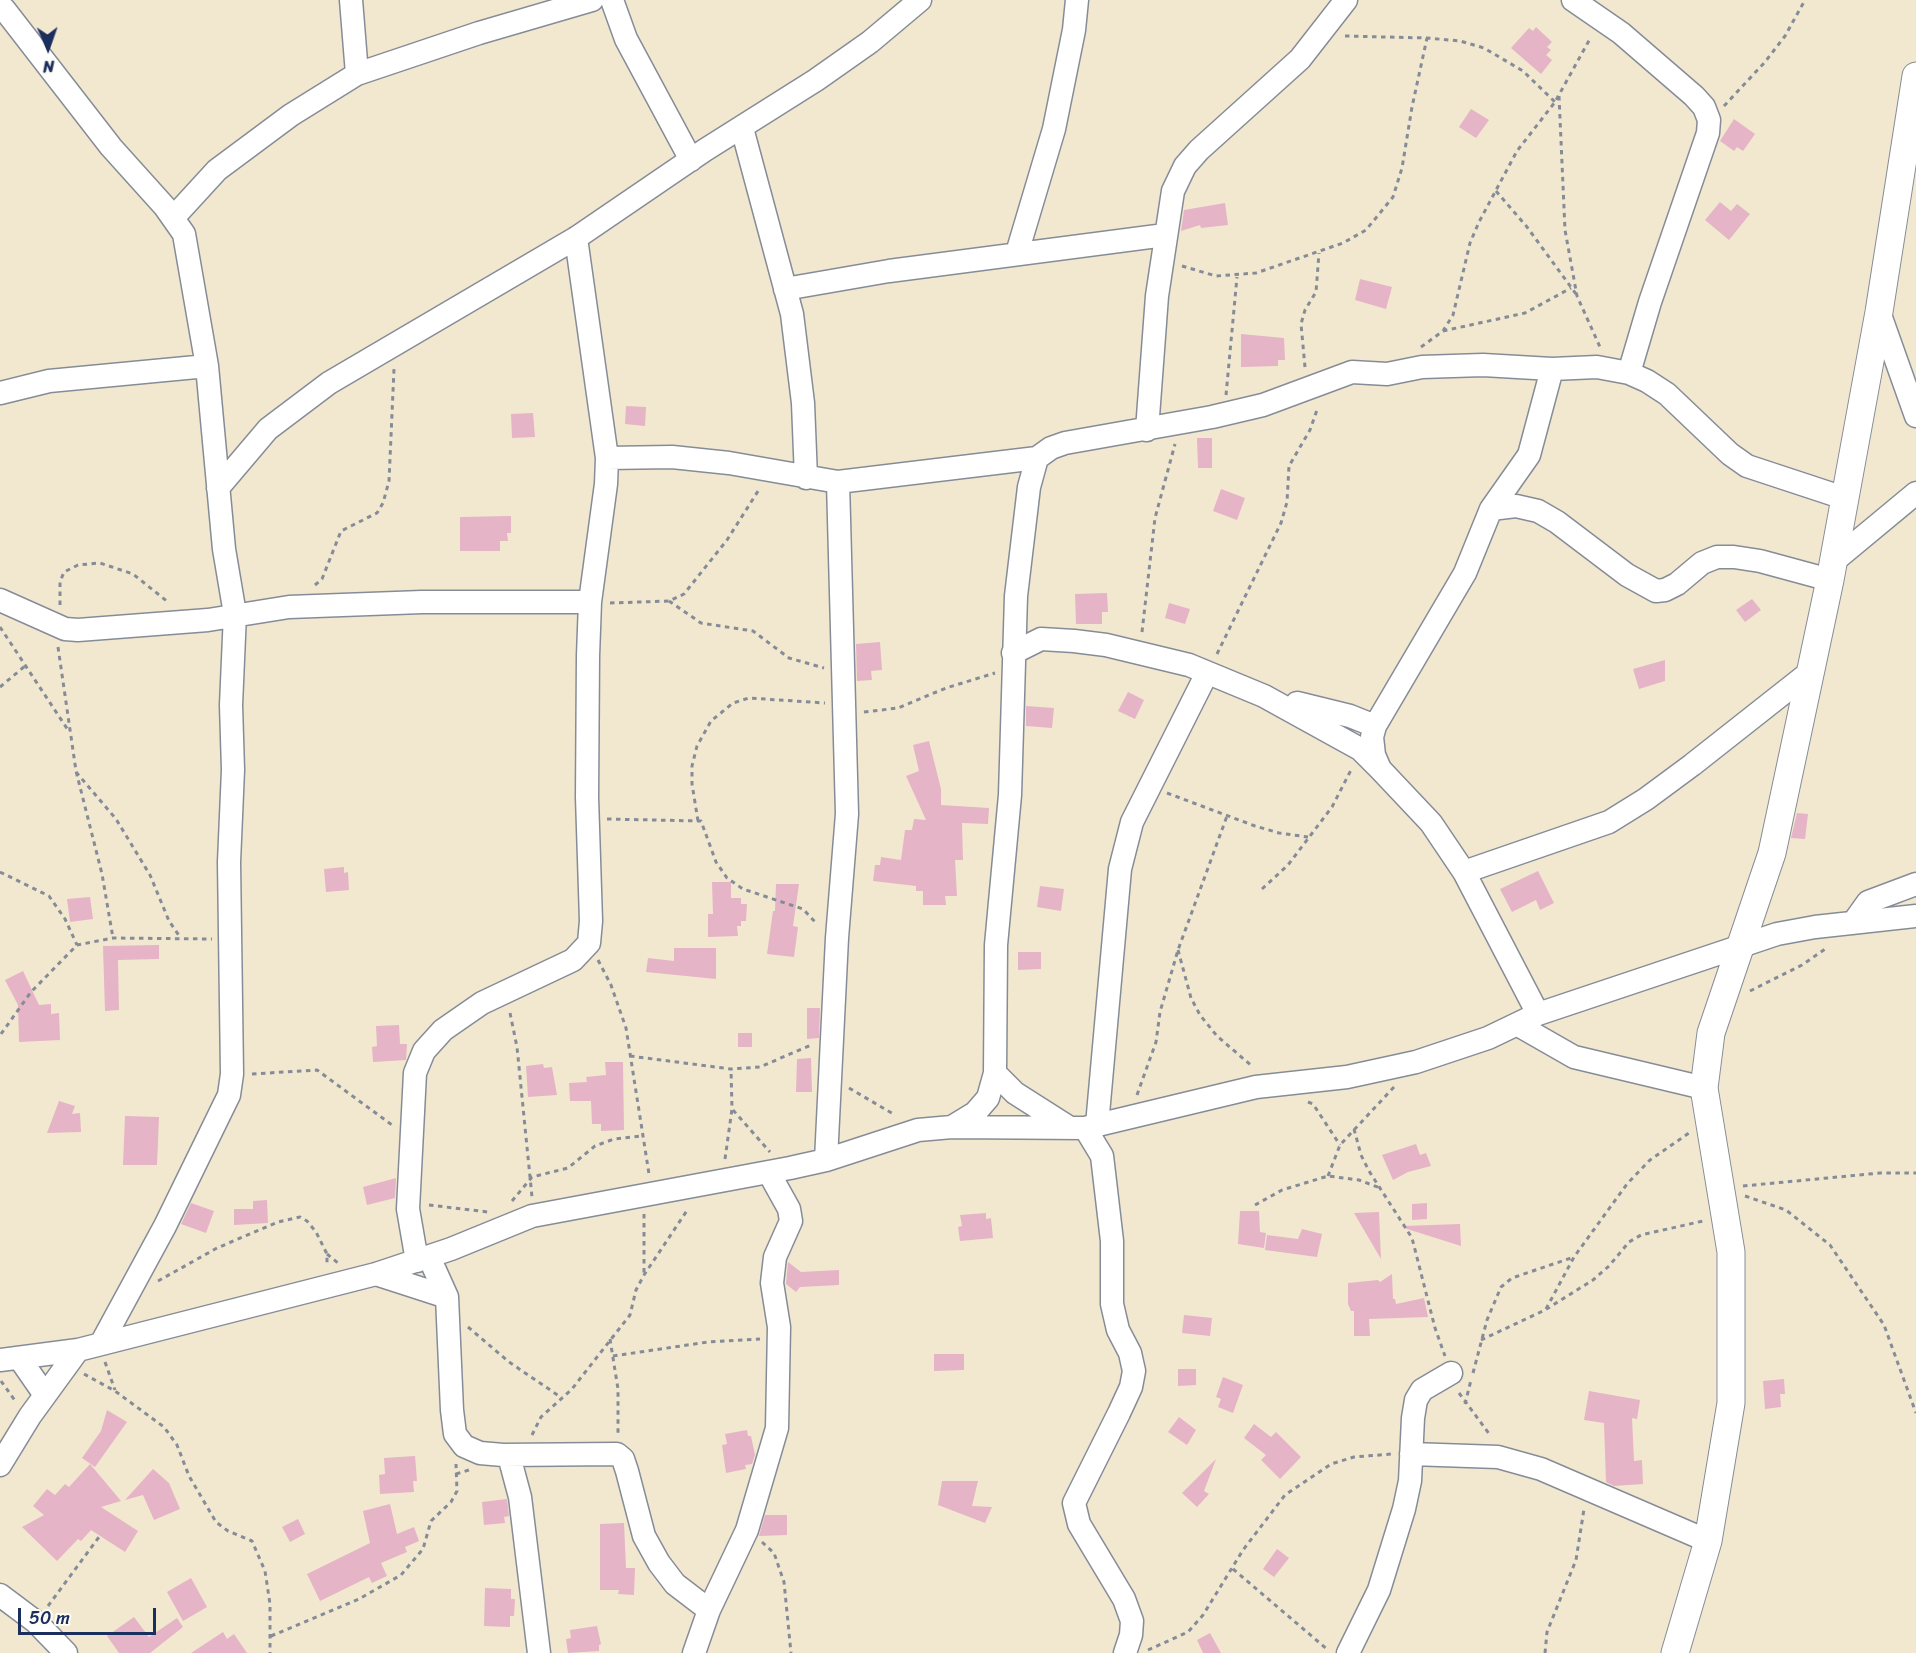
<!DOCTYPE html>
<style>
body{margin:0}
#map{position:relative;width:1916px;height:1653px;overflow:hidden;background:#f2e8d0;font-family:Sriracha,sans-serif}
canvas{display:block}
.north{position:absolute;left:18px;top:18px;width:60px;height:60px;-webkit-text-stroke:4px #fdfcf7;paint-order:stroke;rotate:178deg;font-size:16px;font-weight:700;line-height:24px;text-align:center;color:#1b2f5e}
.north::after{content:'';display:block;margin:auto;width:21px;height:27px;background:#1b2f5e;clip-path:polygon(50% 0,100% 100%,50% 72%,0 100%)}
.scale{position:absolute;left:18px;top:1608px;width:138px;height:27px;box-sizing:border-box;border:3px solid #1b2f5e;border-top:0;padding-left:8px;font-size:18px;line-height:21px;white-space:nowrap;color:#1b2f5e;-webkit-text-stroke:4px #fdfcf7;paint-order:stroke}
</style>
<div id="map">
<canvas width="1916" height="1653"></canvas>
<div class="north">N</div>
<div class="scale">50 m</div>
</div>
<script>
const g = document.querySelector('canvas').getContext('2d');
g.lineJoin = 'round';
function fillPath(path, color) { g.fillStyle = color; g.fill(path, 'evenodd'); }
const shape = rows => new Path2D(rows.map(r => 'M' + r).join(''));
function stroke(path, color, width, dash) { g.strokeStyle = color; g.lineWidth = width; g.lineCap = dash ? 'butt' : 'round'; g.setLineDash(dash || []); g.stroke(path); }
fillPath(shape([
 [1536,27,1552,42,1547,47,1551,50,1546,55,1552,60,1541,74,1511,48,1529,28,1533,31],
 [1471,109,1489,120,1476,138,1459,127],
 [1734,119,1755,134,1743,151,1737,147,1734,151,1720,141],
 [1720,202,1731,211,1737,204,1750,214,1729,240,1705,220],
 [1225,203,1228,225,1201,228,1200,225,1181,231,1184,210],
 [1360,279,1392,287,1386,309,1355,300],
 [1241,334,1284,338,1285,360,1278,360,1278,366,1241,367],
 [626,406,646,407,645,426,625,424],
 [533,413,535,437,512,438,511,414],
 [1197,438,1212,438,1212,468,1198,468],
 [1221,489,1245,498,1237,520,1213,511],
 [511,516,511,533,507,533,508,541,500,541,500,551,460,551,460,517],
 [1107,593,1108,612,1102,612,1102,624,1076,624,1075,594],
 [1752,599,1761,610,1745,622,1736,610],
 [1169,603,1190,609,1185,624,1165,618],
 [880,642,882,670,871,671,872,680,857,681,856,644],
 [1665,660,1665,681,1639,689,1633,669],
 [1128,692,1144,700,1135,719,1118,711],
 [1026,706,1054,708,1052,728,1026,726],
 [929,741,941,789,941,805,989,808,988,824,962,823,963,860,955,860,957,896,945,896,946,905,923,905,923,891,916,891,916,886,873,881,875,865,880,865,881,857,901,860,905,830,912,830,914,819,926,820,906,776,919,771,913,745],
 [1797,813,1808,814,1805,839,1791,838],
 [344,867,344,873,348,872,349,890,326,892,324,869],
 [1538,871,1554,903,1540,910,1536,900,1512,912,1500,889],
 [712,882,731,882,731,898,741,898,741,904,747,904,746,921,741,921,741,926,737,926,738,936,708,937,708,914,713,914],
 [776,884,799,884,793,926,798,927,794,957,767,954,773,911,775,911],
 [1040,886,1064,889,1061,911,1037,907],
 [90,897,93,919,70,922,67,899],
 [159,945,159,959,118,960,119,1010,105,1011,103,946],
 [674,948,716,948,716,979,646,972,648,958,674,961],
 [1018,952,1041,952,1041,969,1018,970],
 [23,971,39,1005,51,1004,51,1014,59,1013,60,1040,19,1042,18,1005,5,980],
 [807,1008,820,1008,819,1038,807,1039],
 [399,1025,400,1044,407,1044,406,1060,373,1062,372,1047,377,1046,376,1026],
 [738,1033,752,1033,752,1047,738,1047],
 [811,1058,812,1092,796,1092,797,1059],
 [605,1062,623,1062,624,1130,601,1131,601,1124,592,1124,591,1101,570,1101,569,1083,587,1082,586,1077,606,1075],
 [543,1064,544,1068,552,1067,557,1095,528,1097,526,1066],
 [59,1101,75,1106,72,1114,80,1113,81,1132,47,1133],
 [125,1116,159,1117,157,1165,123,1165],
 [1416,1144,1420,1155,1426,1153,1431,1166,1408,1172,1393,1180,1382,1155],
 [396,1178,395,1198,367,1205,363,1187],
 [267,1200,268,1223,234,1225,234,1209,253,1209,253,1201],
 [191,1203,214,1211,206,1233,181,1224],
 [1427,1203,1427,1219,1412,1220,1412,1204],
 [1240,1211,1259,1211,1260,1232,1266,1233,1264,1248,1238,1244],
 [1379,1212,1381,1259,1354,1213],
 [986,1213,986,1219,991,1218,993,1238,960,1241,958,1227,962,1226,960,1215],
 [1460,1224,1461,1246,1404,1228,1404,1226],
 [1302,1229,1322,1234,1317,1257,1265,1250,1267,1235,1298,1239],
 [788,1262,801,1272,839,1270,839,1285,800,1287,796,1292,786,1284],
 [1392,1274,1393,1299,1395,1299,1396,1304,1424,1298,1428,1317,1369,1319,1370,1336,1354,1336,1354,1311,1351,1311,1348,1304,1348,1283,1378,1280,1380,1282],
 [1184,1315,1212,1318,1210,1336,1182,1333],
 [934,1354,964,1354,964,1370,934,1371],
 [1178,1369,1196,1369,1196,1385,1178,1386],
 [1223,1377,1243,1385,1233,1413,1218,1407,1221,1399,1216,1397],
 [1784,1379,1785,1394,1780,1394,1781,1407,1765,1409,1763,1381],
 [1589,1391,1640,1400,1637,1419,1632,1418,1634,1461,1642,1460,1643,1484,1614,1486,1606,1482,1604,1423,1584,1420],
 [107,1410,127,1422,95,1467,82,1458,101,1431],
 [1179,1417,1196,1430,1187,1445,1168,1432],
 [1254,1424,1271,1437,1276,1432,1301,1457,1280,1479,1261,1460,1266,1455,1244,1438],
 [747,1430,748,1436,751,1436,755,1455,752,1464,745,1465,746,1469,726,1473,722,1445,727,1444,725,1434],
 [415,1456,417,1481,413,1481,414,1492,380,1494,379,1475,385,1474,384,1458],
 [1216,1459,1204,1491,1209,1494,1197,1507,1182,1493],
 [90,1464,121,1501,101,1507,138,1531,125,1552,91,1530,81,1541,78,1539,57,1561,22,1527,44,1515,33,1506,47,1489,55,1495,65,1484,69,1487],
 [153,1469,169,1483,180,1509,154,1520,143,1495,125,1500],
 [942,1481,978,1481,972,1506,992,1507,985,1523,938,1505],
 [507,1499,509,1516,504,1517,505,1523,484,1525,482,1502],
 [390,1504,397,1534,414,1527,419,1541,405,1547,407,1552,381,1563,387,1576,372,1583,369,1577,320,1601,307,1574,370,1543,363,1511],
 [765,1515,787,1515,787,1535,759,1536],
 [298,1519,305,1534,290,1542,282,1527],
 [624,1523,626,1568,635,1568,634,1595,618,1594,619,1590,600,1590,600,1524],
 [1277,1549,1289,1558,1274,1577,1263,1569],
 [191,1578,207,1607,183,1621,167,1592],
 [485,1588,511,1589,511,1599,515,1599,514,1616,510,1616,510,1627,484,1626],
 [134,1617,149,1637,177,1618,183,1627,150,1653,119,1653,107,1636],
 [597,1626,601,1644,599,1645,599,1651,568,1653,566,1639,571,1638,570,1630],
 [223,1632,227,1639,234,1634,247,1653,191,1653],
 [1210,1633,1221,1653,1203,1653,1197,1640]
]), '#e5b4c6');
const minor = shape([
 [351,0,357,74],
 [612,0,626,39,691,160],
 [1573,0,1621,33,1694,96,1704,107,1709,120,1708,133,1650,302,1629,373],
 [4,9,111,147,165,207,184,234,207,366,224,549,235,614,231,705,233,770,229,862,232,1074,229,1095,165,1226,102,1342],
 [742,128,792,314,803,403,806,478],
 [173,218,217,170,291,115,357,74,479,33,592,0],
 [1017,253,1054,129,1074,30,1077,0],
 [785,289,889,271,1165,235],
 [1879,312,1916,416],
 [0,393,49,381,207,366],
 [1147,430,1157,296,1173,191,1185,166,1199,150,1300,59,1346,0],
 [607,458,672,457,729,463,838,482,1037,458],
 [218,488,268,429,329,383,576,238,705,150,816,80,870,42,920,0],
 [1491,509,1516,506,1538,511,1557,522,1627,575,1656,591,1665,590,1677,584,1702,563,1717,557,1734,557,1760,561,1830,580],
 [1834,561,1916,493],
 [0,600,65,629,78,630,208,620,289,607,422,602,590,602],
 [1013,653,1041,639,1074,641,1106,645,1189,665,1264,696,1360,749,1380,769],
 [1297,703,1350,716,1375,726],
 [1464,872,1609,822,1646,799,1692,765,1810,672],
 [1853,923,1868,902,1916,884],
 [1538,1014,1464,872,1431,823,1380,769,1374,755,1372,737,1375,726,1465,573,1491,509,1529,455,1552,369],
 [1518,1025,1574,1057,1704,1088],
 [995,1073,1015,1093,1070,1128],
 [1097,1125,1120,869,1132,822,1207,673],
 [952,1127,975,1113,988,1098,995,1073,996,945,1010,795,1016,596,1029,487,1037,458,1051,448,1065,443,1212,417,1263,405,1352,372,1387,374,1422,367,1483,365,1552,369,1597,367,1629,373,1647,381,1667,394,1730,454,1747,466,1844,498],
 [1085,1128,1102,1156,1112,1241,1112,1304,1118,1330,1130,1353,1134,1371,1131,1387,1119,1413,1074,1503,1079,1524,1124,1599,1132,1621,1131,1635,1125,1653],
 [826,1160,837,938,847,814,838,482],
 [429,1257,447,1297,452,1410,455,1434,464,1446,480,1453,503,1455,617,1454,623,1459,627,1471,644,1536,659,1563,675,1584,709,1610],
 [417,1261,408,1209,415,1073,424,1051,443,1030,482,1003,573,960,589,943,591,921,587,797,588,656,590,602,606,484,607,458,576,238],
 [376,1274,447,1297],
 [20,1359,45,1395],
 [0,1360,78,1350,376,1274,451,1249,532,1216,790,1168,826,1160,918,1130,952,1127,1085,1128,1256,1087,1347,1077,1416,1062,1488,1038,1538,1014,1777,934,1815,927,1916,916],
 [1411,1454,1498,1457,1541,1469,1708,1541],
 [509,1456,520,1497,539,1653],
 [0,1465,30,1416,78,1350],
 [0,1595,36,1622,66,1653],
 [694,1653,709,1610,747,1530,777,1428,779,1327,772,1283,775,1257,791,1221,789,1209,769,1173],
 [1348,1653,1379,1590,1404,1509,1410,1481,1413,1418,1416,1400,1422,1390,1451,1373]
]);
const tertiary = shape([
 [1675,1653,1708,1541,1731,1403,1731,1252,1704,1088,1711,1033,1772,853,1830,580,1879,312,1916,76]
]);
stroke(minor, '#868c97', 25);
stroke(tertiary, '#868c97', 29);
stroke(shape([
 [1345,36,1427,38,1460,41,1484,48,1523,71,1555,102],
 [1559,96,1565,230,1577,296,1600,347],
 [1724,106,1765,62,1785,36,1805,0],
 [1496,191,1527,227,1576,294],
 [1182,266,1216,276,1256,273,1343,243,1366,230,1393,197,1402,168,1412,107,1427,38],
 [1443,331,1525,313,1571,288],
 [1421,347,1443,331,1453,315,1470,243,1479,222,1517,151,1555,102,1591,37],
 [1305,367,1301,324,1305,310,1316,292,1319,253],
 [1226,395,1237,277],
 [315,585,322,579,341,531,377,513,383,503,389,481,394,369],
 [669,601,701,623,753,631,789,658,824,668],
 [610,603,669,601,684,594,727,540,760,488],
 [60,605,60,582,64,572,78,565,100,563,133,574,168,602],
 [0,627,68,730],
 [1142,632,1155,518,1175,444],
 [58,647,76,771,102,874,113,938],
 [1217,654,1281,523,1287,502,1289,466,1310,430,1318,407],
 [0,687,25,666],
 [864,712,898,708,946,688,995,673],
 [76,772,116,819,150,875,169,921,180,937],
 [1167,793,1255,826,1279,833,1308,837],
 [607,819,701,821,716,862,727,878,743,889,803,909,817,924],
 [698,821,692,784,692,766,697,746,711,721,733,703,749,698,825,703],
 [0,872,49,896,65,919,77,945],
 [1262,889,1288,865,1332,807,1351,770],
 [1178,950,1191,998,1200,1015,1217,1036,1253,1067],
 [598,960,611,985,626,1028,649,1174],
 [1750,991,1802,965,1828,947],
 [510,1013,517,1047,532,1197],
 [1,1034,31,992,77,945,113,938,212,939],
 [630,1056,731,1069,760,1067,811,1045],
 [252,1074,317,1070,392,1125],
 [849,1088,895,1115],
 [1137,1095,1156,1042,1160,1012,1178,950,1227,816],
 [1308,1102,1313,1104,1340,1145],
 [733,1110,770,1152],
 [1354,1129,1361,1155,1369,1171,1412,1238,1435,1328,1445,1356],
 [725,1159,732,1109,731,1069],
 [1328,1176,1340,1145,1394,1087],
 [1743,1186,1880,1173,1916,1173],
 [1745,1196,1786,1210,1830,1245,1884,1325,1916,1413],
 [512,1201,532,1177,568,1168,595,1146,614,1139,642,1136],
 [429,1205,488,1212],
 [1255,1205,1282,1190,1328,1176,1359,1180,1380,1188],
 [644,1214,644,1274],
 [327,1254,338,1263],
 [158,1281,217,1248,278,1222,300,1217,307,1221,316,1232,327,1254,327,1266],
 [1546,1309,1574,1257,1627,1184,1650,1160,1689,1133],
 [468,1327,509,1362,562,1398],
 [610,1339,618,1389,618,1434],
 [1481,1340,1545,1310,1593,1280,1609,1266,1629,1242,1641,1235,1703,1221],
 [613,1356,708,1342,760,1339],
 [105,1362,115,1390],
 [1473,1373,1487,1320,1501,1287,1512,1278,1574,1257],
 [84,1374,115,1391,164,1427,177,1445,189,1476,216,1522,228,1531,252,1541,265,1571,270,1604,270,1653],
 [1,1381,16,1402],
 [1459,1393,1490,1435],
 [1465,1404,1471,1380],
 [532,1435,541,1417,572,1389,630,1315,636,1290,644,1275,688,1209],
 [456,1474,469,1470],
 [762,1542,774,1553,784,1582,791,1653],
 [1233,1569,1328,1650],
 [48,1606,99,1537],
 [271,1636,359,1599,401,1575,423,1549,431,1521,451,1502,457,1491,456,1464],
 [1148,1650,1188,1632,1203,1615,1243,1550,1285,1495,1331,1464,1354,1457,1392,1454],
 [1545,1653,1547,1632,1576,1560,1584,1509]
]), '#868c97', 3, [4.5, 4.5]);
stroke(minor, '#fff', 22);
stroke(tertiary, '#fff', 27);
</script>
